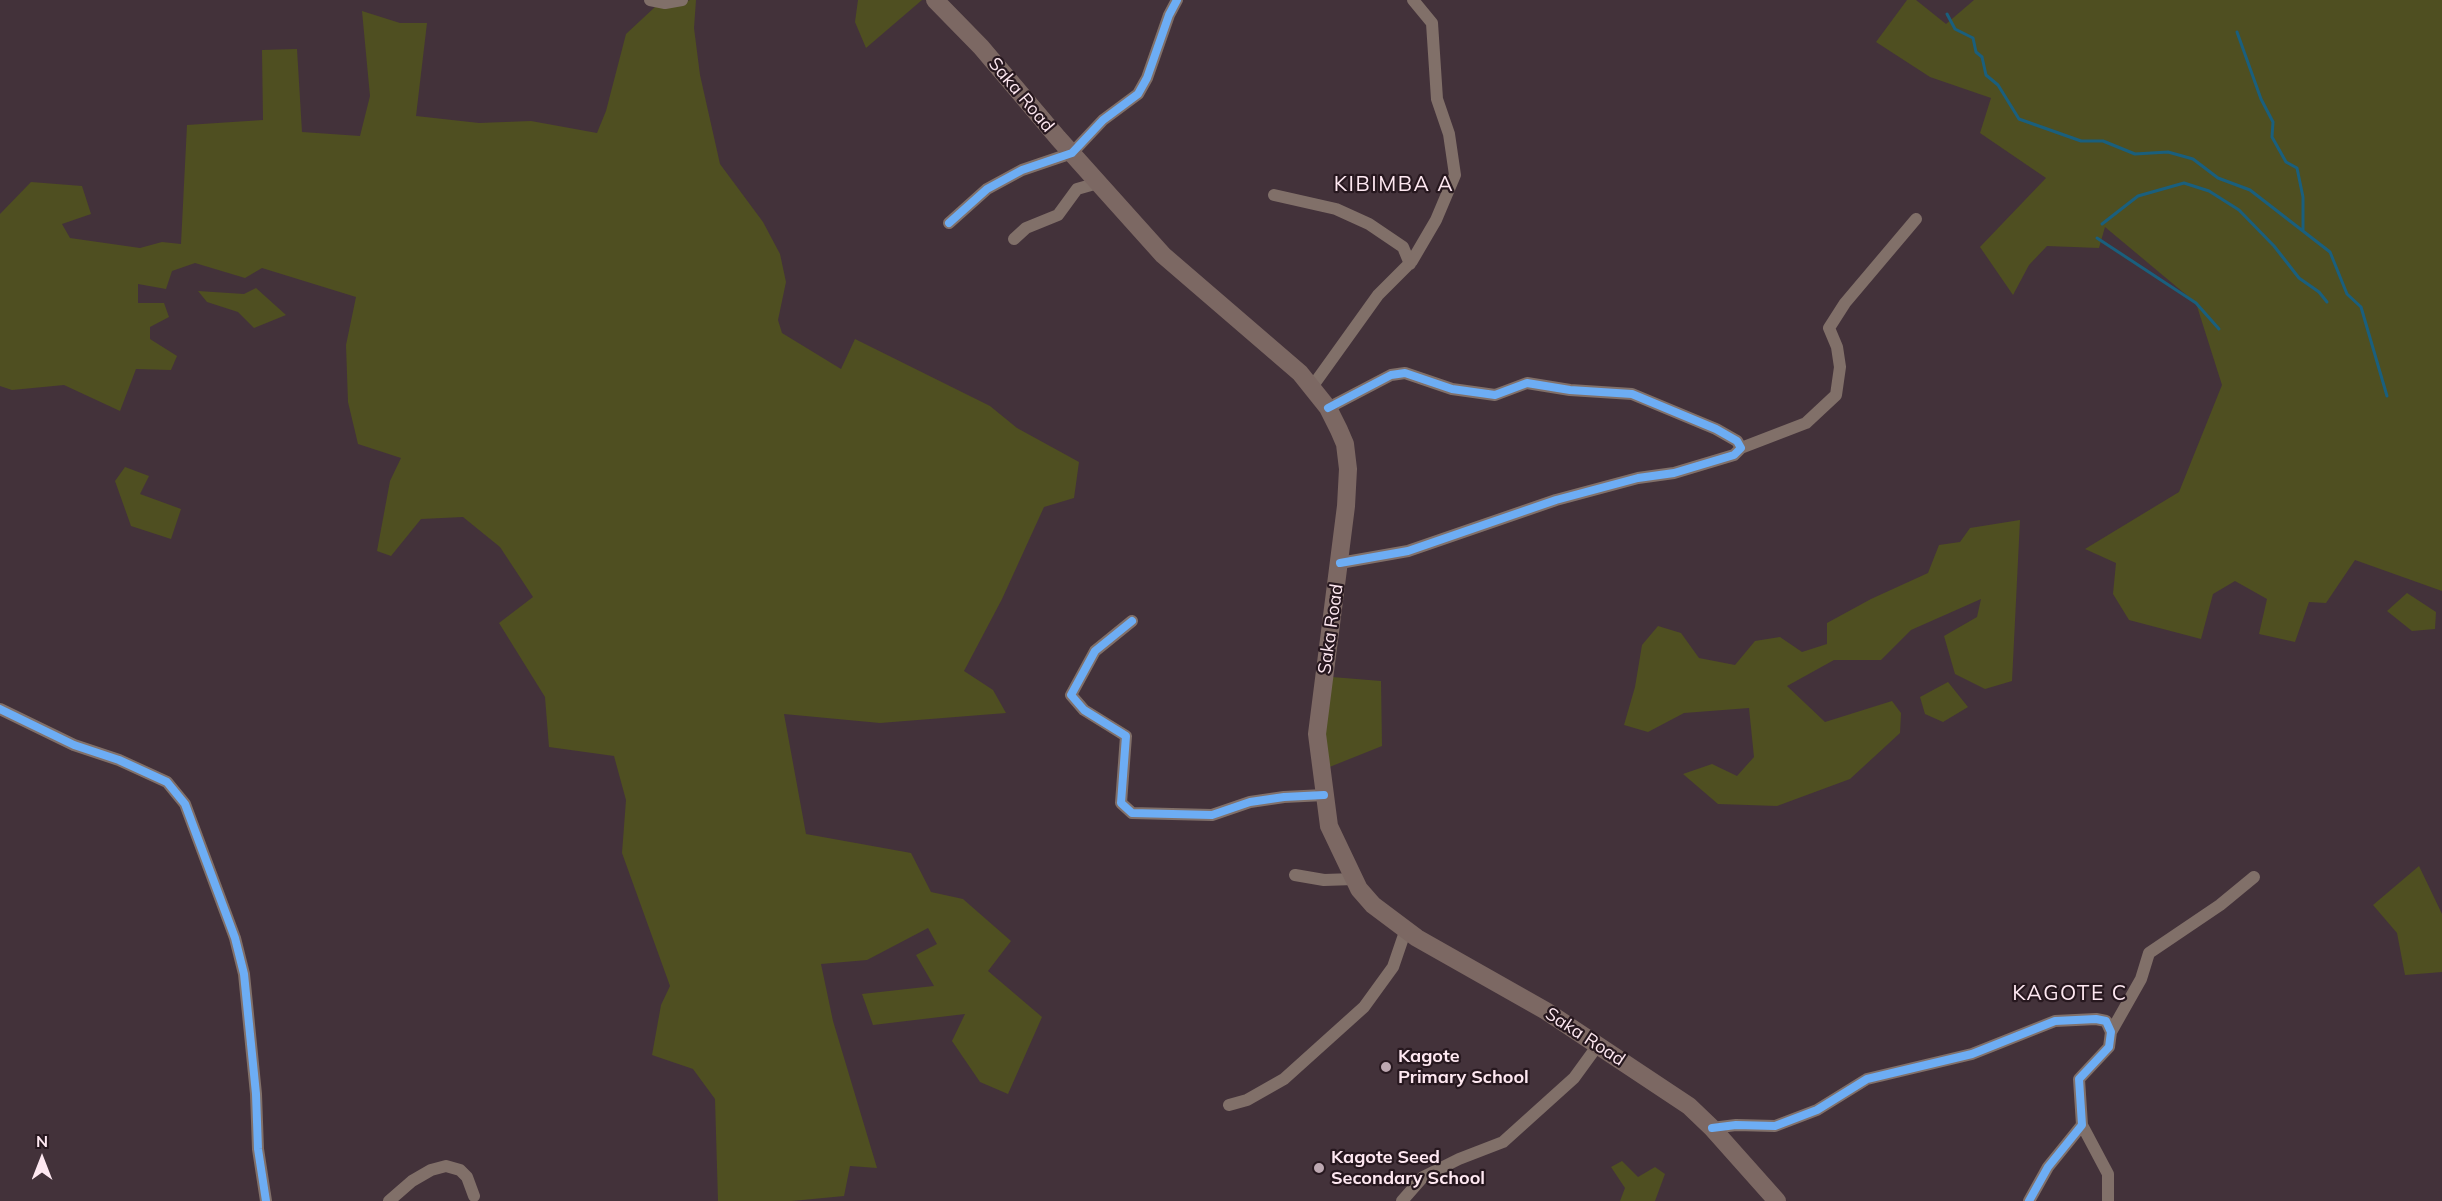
<!DOCTYPE html>
<style>
body{margin:0}
#map{position:relative;width:2442px;height:1201px;overflow:hidden;background:#43323a;font-family:Mulish,sans-serif}
canvas{display:block}
.north{position:absolute;left:12px;top:1129px;width:60px;height:60px;-webkit-text-stroke:4px #27181f;paint-order:stroke;rotate:0deg;font-size:16px;font-weight:700;line-height:24px;text-align:center;color:#fee8f1}
.north::after{content:'';display:block;margin:auto;width:21px;height:27px;background:#fee8f1;clip-path:polygon(50% 0,100% 100%,50% 72%,0 100%)}
</style>
<div id="map">
<canvas width="2442" height="1201"></canvas>
<div class="north">N</div>
</div>
<script>
const g = document.querySelector('canvas').getContext('2d');
g.lineJoin = 'round';
function fillPath(path, color) { g.fillStyle = color; g.fill(path, 'evenodd'); }
const shape = rows => new Path2D(rows.map(r => 'M' + r).join(''));
function stroke(path, color, width, dash) { g.strokeStyle = color; g.lineWidth = width; g.lineCap = dash ? 'butt' : 'round'; g.setLineDash(dash || []); g.stroke(path); }
function label(font, color, halo, rows, align = 'center') {
  g.font = font + ' Mulish,sans-serif'; g.lineWidth = 4.5; g.setLineDash([]); g.textBaseline = 'middle'; g.strokeStyle = halo; g.fillStyle = color; for (const [text, x, y, turn = 0] of rows) {
    g.save(); g.translate(x, y); g.rotate((+turn || 0) * Math.PI / 180); g.textAlign = isNaN(turn) ? turn : align; if (halo) g.strokeText(text, 0, 0); g.fillText(text, 0, 0); g.restore();
  }
}
fillPath(shape([
 [690,0,696,0,694,28,700,75,720,164,763,222,780,254,786,282,778,320,782,333,841,369,855,339,990,406,1017,428,1079,462,1074,498,1044,507,1002,599,964,671,993,690,1006,713,880,723,784,714,806,834,911,853,931,892,963,899,1011,941,988,971,1042,1017,1008,1094,980,1082,952,1041,965,1014,873,1025,862,994,934,986,916,955,937,944,928,928,867,960,821,964,833,1021,877,1168,850,1166,844,1196,792,1201,718,1201,715,1099,693,1069,652,1055,661,1005,670,986,622,853,626,800,614,756,549,747,545,697,499,623,533,597,500,547,463,517,421,519,391,556,377,551,390,481,401,458,358,444,348,402,346,345,356,297,262,268,245,278,195,263,172,271,166,289,138,284,138,303,164,303,169,317,150,327,150,339,177,356,171,370,136,369,120,411,64,385,12,390,0,386,0,214,31,182,82,186,91,214,62,224,70,238,140,248,162,242,181,244,187,125,263,120,262,50,297,49,302,132,360,136,370,96,362,11,400,23,427,23,416,116,479,123,531,121,597,133,606,111,626,34,655,7,676,6],
 [858,0,922,0,866,48,855,22],
 [1907,0,1916,0,1946,24,1974,0,2442,0,2442,591,2355,560,2326,603,2309,602,2295,642,2259,634,2267,599,2235,581,2213,594,2201,639,2129,620,2113,594,2116,563,2085,549,2179,492,2222,385,2196,303,2105,227,2099,248,2047,246,2029,265,2013,295,1980,247,2046,178,1980,133,1991,98,1930,77,1876,42],
 [256,288,286,315,254,328,238,312,207,302,198,291,244,294],
 [125,467,149,476,140,494,181,509,171,539,131,526,115,481],
 [2020,520,2012,681,1985,689,1955,674,1944,636,1977,617,1981,599,1911,630,1881,660,1834,660,1787,686,1825,722,1892,701,1901,713,1900,733,1850,779,1777,806,1718,804,1683,774,1712,764,1737,776,1754,757,1749,708,1684,713,1648,732,1624,725,1635,687,1642,645,1658,626,1681,633,1699,658,1735,665,1755,641,1780,637,1802,652,1827,644,1827,623,1871,599,1928,573,1939,545,1960,542,1970,528],
 [2407,593,2436,612,2435,629,2412,631,2387,611],
 [1332,677,1381,681,1382,746,1327,768,1324,738],
 [1948,682,1968,707,1943,722,1925,714,1920,697],
 [2419,866,2442,914,2442,972,2405,975,2397,933,2373,905],
 [1622,1161,1638,1177,1655,1167,1665,1174,1655,1201,1620,1201,1625,1188,1611,1167]
]), '#4f4f21');
stroke(shape([
 [1947,14,1955,29,1973,38,1976,52,1982,57,1986,75,1998,85,2019,119,2081,141,2103,141,2135,154,2168,152,2193,159,2218,178,2250,190,2330,252,2347,294,2361,307,2387,396],
 [2237,32,2261,99,2273,122,2272,137,2286,162,2297,168,2303,197,2303,231],
 [2102,224,2138,196,2184,183,2209,191,2239,210,2274,246,2299,278,2319,292,2327,302],
 [2097,238,2196,303,2219,329]
]), '#1a5f7d', 3);
stroke(shape([
 [650,0,665,3,682,0],
 [1274,195,1336,209,1369,224,1403,247,1410,264],
 [949,223,987,189,1022,170,1072,153,1103,120,1138,94,1147,78,1169,15,1177,0],
 [1014,239,1026,228,1058,215,1077,189,1098,183],
 [1312,387,1378,295,1412,261,1436,220,1455,175,1449,134,1437,99,1432,23,1413,0],
 [1328,408,1391,375,1405,373,1452,389,1495,395,1527,383,1570,390,1632,394,1716,429,1737,441,1741,448,1734,455,1674,473,1638,478,1556,500,1408,551,1340,563],
 [1741,448,1806,423,1836,395,1840,367,1837,347,1829,328,1845,303,1916,219],
 [1132,621,1095,651,1071,695,1084,710,1126,736,1121,803,1132,813,1212,815,1250,802,1284,797,1324,795],
 [0,709,74,745,119,760,167,782,185,804,235,938,244,974,256,1094,258,1149,266,1201],
 [1295,875,1324,880,1354,879],
 [2111,1032,2141,979,2149,953,2220,905,2254,877],
 [1229,1105,1247,1100,1284,1079,1364,1007,1393,967,1406,929],
 [2082,1125,2108,1174,2108,1201],
 [1712,1128,1736,1125,1775,1126,1817,1110,1867,1079,1972,1054,2055,1021,2096,1019,2106,1021,2111,1032,2109,1047,2079,1079,2082,1125,2048,1167,2029,1201],
 [389,1201,412,1181,431,1170,446,1166,460,1170,467,1177,474,1196],
 [1402,1201,1423,1177,1459,1159,1503,1142,1574,1078,1598,1045]
]), '#817069', 12);
stroke(shape([
 [935,0,981,47,1058,138,1163,255,1300,373,1328,408,1339,430,1345,444,1348,469,1346,506,1317,734,1329,826,1359,889,1373,905,1417,938,1546,1011,1689,1106,1712,1128,1777,1201]
]), '#7c6863', 18);
stroke(shape([
 [949,223,987,189,1022,170,1072,153,1103,120,1138,94,1147,78,1169,15,1177,0],
 [1328,408,1391,375,1405,373,1452,389,1495,395,1527,383,1570,390,1632,394,1716,429,1737,441,1741,448,1734,455,1674,473,1638,478,1556,500,1408,551,1340,563],
 [1132,621,1095,651,1071,695,1084,710,1126,736,1121,803,1132,813,1212,815,1250,802,1284,797,1324,795],
 [0,709,74,745,119,760,167,782,185,804,235,938,244,974,256,1094,258,1149,266,1201],
 [1712,1128,1736,1125,1775,1126,1817,1110,1867,1079,1972,1054,2055,1021,2096,1019,2106,1021,2111,1032,2109,1047,2079,1079,2082,1125,2048,1167,2029,1201]
]), '#6dadf4', 8);
for (const [x, y, r, color] of [
 [1386,1067,6,"#bda8b1"],
 [1319,1168,6,"#bda8b1"]
]) { const dot = new Path2D(); dot.arc(x, y, r, 0, 2 * Math.PI); g.fillStyle = color; g.fill(dot); stroke(dot, '#27181f', 2); }
label('18px', '#fee8f1', '#27181f', [
 ["Saka Road",1021,95,50],
 ["Saka Road",1331,629,-82],
 ["Saka Road",1585,1037,33]
]);
label('bold 18px', '#fee8f1', '#27181f', [
 ["Kagote",1398,1057],
 ["Primary School",1398,1078],
 ["Kagote Seed",1331,1158],
 ["Secondary School",1331,1179]
], 'left');
g.letterSpacing = '1.5px';
label('21px', '#fee8f1', '#27181f', [
 ["KIBIMBA A",1394,185],
 ["KAGOTE C",2070,994]
]);
g.letterSpacing = '0px';
</script>
